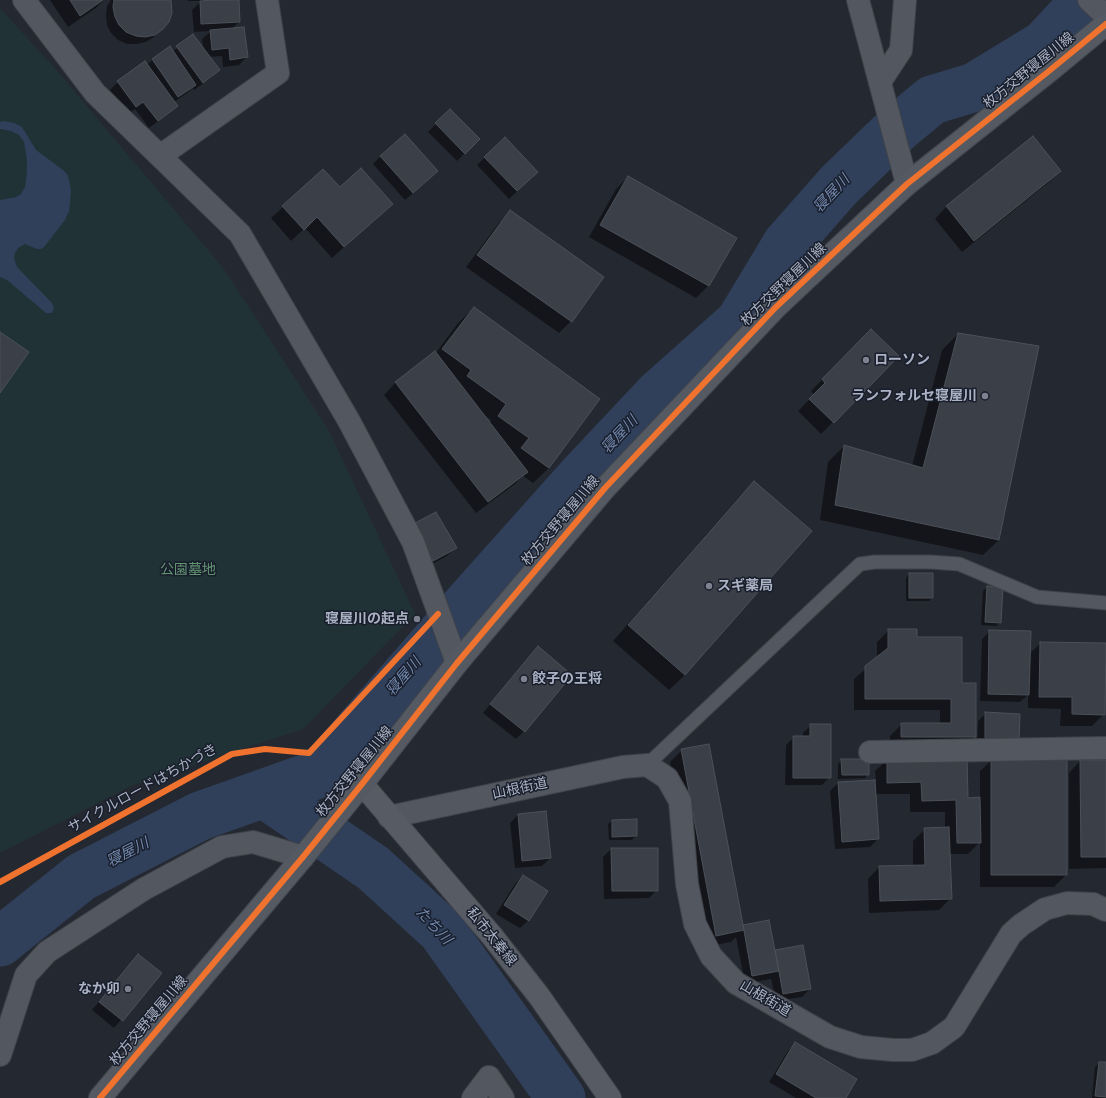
<!DOCTYPE html>
<meta charset="utf-8">
<style>
body{margin:0}
canvas{display:block;background:#242830}
</style>
<canvas width="1106" height="1098"></canvas>
<script>
const g = document.querySelector('canvas').getContext('2d');
g.lineJoin = 'round';
function fillPath(path, color) { g.fillStyle = color; g.fill(path, 'evenodd'); }
const shape = rows => new Path2D(rows.map(r => 'M' + r).join(''));
function stroke(path, color, width, dash) { g.strokeStyle = color; g.lineWidth = width; g.lineCap = dash ? 'butt' : 'round'; g.setLineDash(dash || []); g.stroke(path); }
function label(font, color, halo, rows, align = 'center') {
  g.font = font + ' "DejaVu Sans","Noto Sans JP",sans-serif'; g.lineWidth = 3; g.setLineDash([]); g.textBaseline = 'middle'; g.strokeStyle = halo; g.fillStyle = color; for (const [text, x, y, turn = 0] of rows) {
    g.save(); g.translate(x, y); g.rotate((+turn || 0) * Math.PI / 180); g.textAlign = isNaN(turn) ? turn : align; if (halo) g.strokeText(text, 0, 0); g.fillText(text, 0, 0); g.restore();
  }
}
fillPath(shape([
 [0,8,58,72,224,269,329,431,415,614,303,729,133,785,0,853]
]), '#213236');
fillPath(shape([
 [4,121,14,123,22,127,36,150,63,170,67,174,69,180,71,190,70,204,69,211,65,220,44,247,41,249,37,249,25,244,18,248,15,253,14,258,17,267,52,303,54,308,52,313,46,313,7,280,0,277,0,200,16,197,21,194,25,187,27,172,27,160,24,142,19,135,11,131,0,129,0,122]
]), '#303f5a');
fillPath(shape([
 [50,0,104,0,96,8,68,27],
 [111,0,170,0,162,29,154,37,146,42,137,44,127,44,118,40,111,33,107,25,106,15,107,6],
 [188,0,238,0,239,22,232,29,247,57,239,65,223,67,222,56,209,57,218,70,211,78,194,90,193,88,187,93,174,102,177,106,169,113,149,128,135,109,128,114,110,90,118,82,145,62,147,65,152,60,170,48,172,52,193,35,203,49,202,39,211,31,194,32,192,10,201,1,188,1],
 [450,110,479,139,457,161,428,132],
 [1032,138,1060,171,1048,183,962,252,935,219,946,207],
 [381,156,429,179,405,200,373,164],
 [485,157,529,180,509,199,477,165],
 [628,177,736,238,708,286,696,298,589,237,616,189],
 [340,189,380,215,332,258,305,228,291,241,271,218,283,207],
 [510,212,602,278,571,321,559,333,466,267,498,224],
 [474,308,599,399,549,468,533,483,523,476,515,484,476,513,384,395,395,383,434,353,435,354,458,323],
 [482,413,491,420,489,424],
 [871,330,898,356,821,434,798,411,814,395,811,391],
 [958,334,999,540,983,555,820,520,828,462,844,446,912,466,942,350],
 [755,482,685,675,669,690,613,641,739,497],
 [406,533,455,548,447,556,425,568],
 [909,574,932,598,929,601,906,601,906,578],
 [987,587,1000,623,996,626,981,625,983,591],
 [889,630,961,684,975,736,963,748,890,748,890,736,902,724,940,724,940,710,854,710,854,679,877,659,877,642],
 [990,631,1029,654,1041,643,1104,714,1092,726,1060,726,1061,709,1028,708,1028,695,1020,702,980,701,982,639],
 [530,656,524,731,516,739,483,713],
 [986,713,1010,748,977,747,978,721],
 [811,725,830,777,822,785,785,785,786,745,794,737,803,737,803,733],
 [682,750,742,926,774,951,802,946,810,989,802,997,776,1001,771,979,745,984,736,937,731,942,704,947,670,762],
 [842,760,868,774,865,778,838,779,838,764],
 [887,760,967,799,980,798,980,771,992,760,1066,875,1054,887,980,887,980,842,968,854,949,854,951,898,939,910,869,913,868,879,879,867,913,866,913,841,925,829,945,828,945,812,910,812,910,794,875,794,878,839,870,847,835,849,830,791,838,783,876,781,875,771],
 [1080,761,1106,761,1106,868,1069,869,1069,773],
 [518,815,550,858,542,866,515,868,510,823],
 [612,821,636,836,632,840,609,840,608,824],
 [611,849,657,890,649,898,604,899,603,857],
 [523,876,546,891,528,921,520,928,496,914,515,884],
 [138,955,161,973,114,1028,92,1010],
 [796,1043,845,1098,796,1098,769,1082,788,1051],
 [1099,1063,1106,1063,1106,1098,1092,1098,1095,1067]
]), '#0007');
stroke(shape([
 [265,794,373,868,442,931,561,1098],
 [0,942,81,877,200,816,321,773,472,599,581,477,659,394,740,322,787,244,839,185,897,129,932,100,975,87,1044,45,1086,0]
]), '#303f5a', 49);
const building = shape([
 [70,0,103,0,80,16,70,0],
 [114,0,171,0,172,13,169,22,163,29,155,35,145,37,136,36,126,32,119,25,115,17,113,7,114,0],
 [213,0,239,0,240,22,201,24,200,1,213,0],
 [244,27,248,57,230,60,229,48,212,50,210,30,244,27],
 [193,34,220,70,203,83,176,46,193,34],
 [170,46,196,85,178,97,152,59,170,46],
 [145,61,178,106,158,121,143,102,136,107,117,81,145,61],
 [450,109,480,139,465,154,435,123,450,109],
 [405,134,438,171,413,193,380,156,405,134],
 [1033,136,1061,171,974,241,946,206,1033,136],
 [505,137,538,172,517,191,484,157,505,137],
 [361,168,393,204,344,247,317,217,304,230,282,206,323,169,340,187,361,168],
 [628,176,737,238,709,286,600,225,628,176],
 [510,210,604,277,572,322,477,255,510,210],
 [474,307,600,399,549,468,521,448,529,438,498,416,506,404,467,376,471,370,442,349,474,307],
 [871,329,899,356,834,423,809,399,825,383,822,379,871,329],
 [0,332,29,352,0,393,0,332],
 [958,333,1039,346,999,540,835,505,844,445,923,468,958,333],
 [435,351,528,472,488,502,395,382,435,351],
 [754,481,812,531,685,675,628,625,754,481],
 [436,512,457,548,433,561,413,524,436,512],
 [909,573,933,573,933,598,909,598,909,573],
 [987,586,1003,587,1001,623,985,622,987,586],
 [888,629,917,629,917,637,962,637,962,683,976,683,976,737,901,737,901,723,951,723,951,699,865,699,865,666,888,648,888,629],
 [989,630,1031,631,1029,695,988,694,989,630],
 [1040,642,1106,643,1105,715,1072,714,1072,697,1039,697,1040,642],
 [538,646,572,675,525,732,490,704,538,646],
 [985,712,1020,714,1019,741,985,740,985,712],
 [810,724,831,724,831,778,793,778,793,736,810,736,810,724],
 [709,744,744,930,716,936,681,749,709,744],
 [967,757,968,798,980,797,981,843,957,843,956,800,922,801,921,782,887,783,887,759,967,757],
 [841,759,869,759,869,775,842,775,841,759],
 [991,759,1067,759,1067,875,991,875,991,759],
 [1080,760,1106,760,1106,857,1081,857,1080,760],
 [875,780,879,839,842,842,838,782,875,780],
 [546,811,551,858,522,861,518,814,546,811],
 [637,819,637,836,612,837,612,820,637,819],
 [949,827,952,899,880,901,879,866,925,865,924,828,949,827],
 [611,848,658,848,658,891,612,891,611,848],
 [523,875,548,891,529,921,504,905,523,875],
 [769,920,779,971,752,976,743,925,769,920],
 [803,945,811,989,783,994,775,950,803,945],
 [138,954,162,973,123,1021,99,1002,138,954],
 [795,1042,857,1079,846,1098,816,1098,776,1074,795,1042],
 [1099,1062,1106,1062,1106,1097,1095,1096,1099,1062]
]);
fillPath(building, '#3b3f47');
stroke(building, '#4b5059', 1);
const service = shape([
 [647,765,860,564,875,562,931,562,959,564,1037,597,1106,603]
]);
const minor = shape([
 [24,0,95,93,240,234,349,421,413,542,457,663],
 [1089,0,1106,16],
 [880,82,901,50,905,0],
 [160,156,278,73,267,0],
 [870,752,1106,748],
 [389,817,623,767,647,765,667,778,680,801,687,884,695,924,711,956,736,983,830,1037,861,1047,893,1050,912,1050,932,1043,954,1027,1011,934,1021,925,1045,909,1067,903,1093,904,1106,910],
 [0,1055,26,975,47,952,144,889,222,847,253,842,303,857],
 [473,1098,489,1077,503,1098]
]);
const tertiary = shape([
 [858,0,907,184]
]);
const secondary = shape([
 [362,784,492,936,539,996,610,1098]
]);
const primary = shape([
 [100,1098,303,857,362,784,457,663,605,488,776,307,907,184,1049,71,1106,24]
]);
stroke(service, '#404349', 15);
stroke(minor, '#404349', 24);
stroke(tertiary, '#404349', 24);
stroke(secondary, '#404349', 24);
stroke(primary, '#41454d', 24);
stroke(service, '#525760', 13);
stroke(minor, '#525760', 22);
stroke(tertiary, '#525760', 22);
stroke(secondary, '#575b64', 22);
stroke(primary, '#555961', 22);
stroke(shape([
 [0,882,232,754,265,749,309,753,438,614],
 [100,1098,303,857,362,784,457,663,605,488,776,307,907,184,1049,71,1106,24]
]), '#ef722f', 6);
for (const [x, y, r, color] of [
 [866,360,4,"#7c8290"],
 [985,396,4,"#7c8290"],
 [709,586,4,"#7c8290"],
 [417,619,4,"#7c8290"],
 [524,679,4,"#7c8290"],
 [128,989,4,"#7c8290"]
]) { const dot = new Path2D(); dot.arc(x, y, r, 0, 2 * Math.PI); g.fillStyle = color; g.fill(dot); stroke(dot, '#181e2b', 1.5); }
label('14px', '#abb3c4', '#181e2b', [
 ["枚方交野寝屋川線",1029,71,-39],
 ["枚方交野寝屋川線",784,285,-44],
 ["枚方交野寝屋川線",561,521,-50],
 ["枚方交野寝屋川線",355,772,-51],
 ["サイクルロードはちかづき",143,789,-29],
 ["山根街道",520,789,-12],
 ["私市太秦線",491,937,51],
 ["山根街道",765,999,31],
 ["枚方交野寝屋川線",149,1021,-50]
]);
label('bold 14px', '#abb3c4', '#181e2b', [
 ["ローソン",874,360],
 ["ランフォルセ寝屋川",977,396,"right"],
 ["スギ薬局",717,586],
 ["寝屋川の起点",409,619,"right"],
 ["餃子の王将",532,679],
 ["なか卯",120,989,"right"]
], 'left');
label('14px', '#639472', '#181e2b', [
 ["公園墓地",188,570]
]);
label('italic 15px', '#7388ad', '#181e2b', [
 ["寝屋川",832,194,-47],
 ["寝屋川",620,435,-47],
 ["寝屋川",404,677,-49],
 ["寝屋川",128,853,-27],
 ["たち川",433,926,47]
]);
</script>
